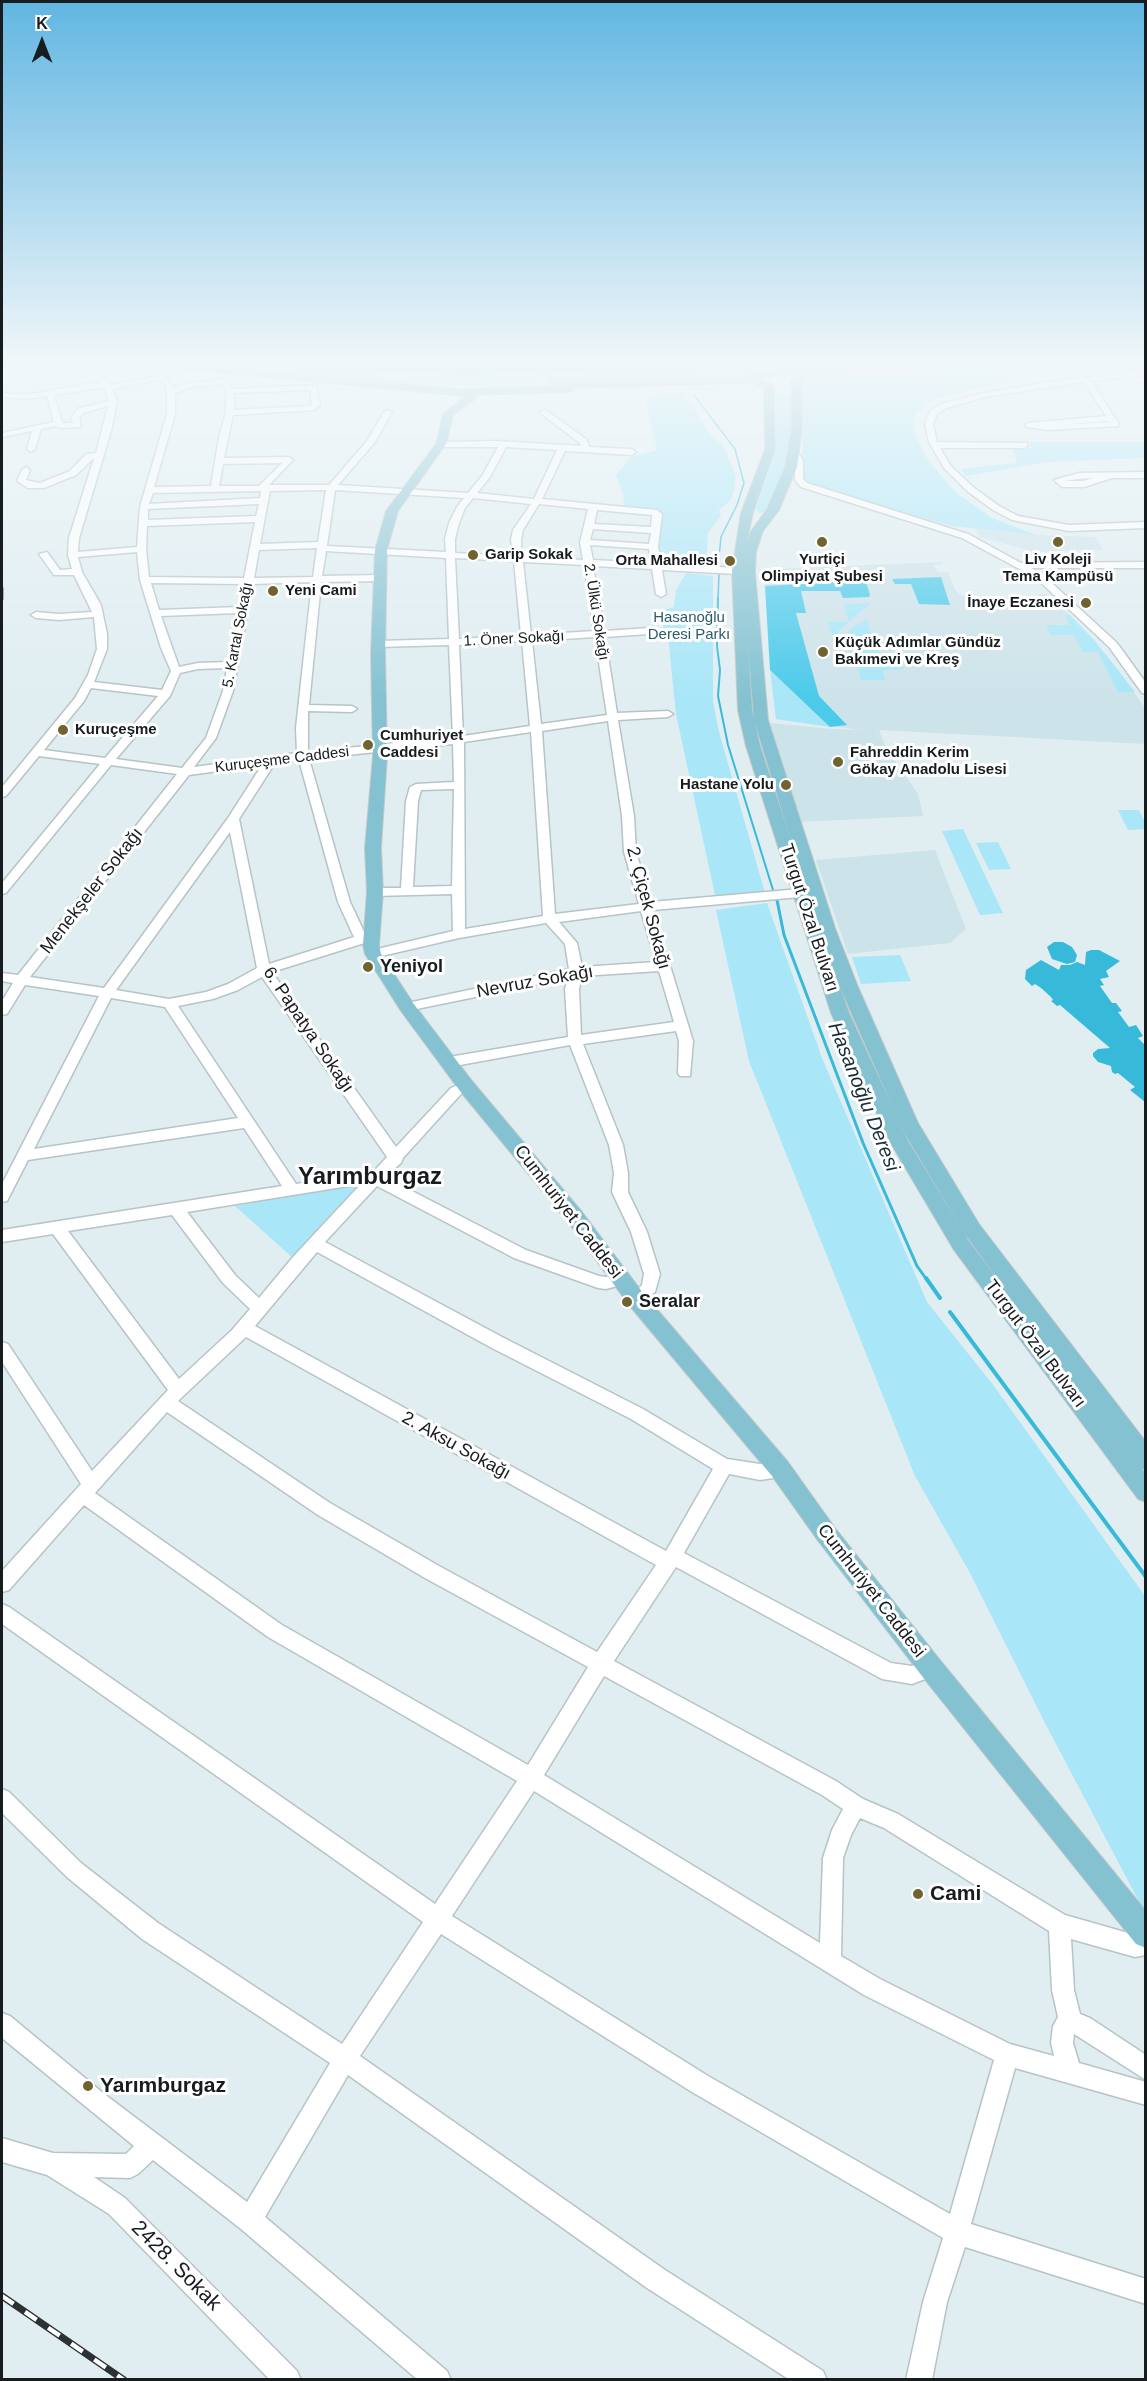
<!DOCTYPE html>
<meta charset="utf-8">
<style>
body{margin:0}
#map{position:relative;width:1147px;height:2381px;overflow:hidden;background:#e0eef2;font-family:Helvetica,sans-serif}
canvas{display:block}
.frame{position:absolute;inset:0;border:3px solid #171c1e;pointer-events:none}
.north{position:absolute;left:12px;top:12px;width:60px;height:60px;-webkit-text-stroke:4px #fff;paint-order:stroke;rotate:0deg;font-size:16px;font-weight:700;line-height:24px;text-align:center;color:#171c1e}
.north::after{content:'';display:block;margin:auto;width:21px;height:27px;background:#171c1e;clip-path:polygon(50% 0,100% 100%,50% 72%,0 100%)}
</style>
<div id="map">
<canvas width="1147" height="2381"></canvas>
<div class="frame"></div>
<div class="north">K</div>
</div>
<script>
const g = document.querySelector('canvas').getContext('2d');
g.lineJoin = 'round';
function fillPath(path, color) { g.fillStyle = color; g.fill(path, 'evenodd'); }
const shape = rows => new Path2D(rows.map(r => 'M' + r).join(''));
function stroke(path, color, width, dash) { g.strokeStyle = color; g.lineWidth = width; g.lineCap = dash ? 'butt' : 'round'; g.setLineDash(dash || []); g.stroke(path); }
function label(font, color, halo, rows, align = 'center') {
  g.font = font + ' Helvetica,sans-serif'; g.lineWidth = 6; g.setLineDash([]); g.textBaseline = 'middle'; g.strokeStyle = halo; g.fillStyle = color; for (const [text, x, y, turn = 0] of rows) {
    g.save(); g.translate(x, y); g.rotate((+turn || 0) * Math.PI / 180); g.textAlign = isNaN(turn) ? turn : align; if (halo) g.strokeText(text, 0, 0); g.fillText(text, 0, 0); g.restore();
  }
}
fillPath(shape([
 [976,529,1036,535,1096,537,1103,550,1036,552,979,537],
 [942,562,943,564,934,565,938,572,948,572,955,590,962,596,1038,597,1039,594,1045,594,1070,615,1113,663,1145,708,1145,744,879,730,885,746,918,794,923,816,798,822,770,723,832,729,863,730,776,719,764,579,789,578,788,576,765,577,765,574,787,573,786,571,772,572,771,569],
 [935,850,966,929,950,943,848,954,816,860]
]), '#cde3ea');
fillPath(shape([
 [189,364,458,373,536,372,538,378,535,382,521,386,491,387,389,382],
 [749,364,844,364,745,374,648,380,566,384,560,381,560,373],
 [1006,364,1105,364,1122,370,1090,371,1005,382,943,397,931,401,917,412,913,423,917,440,929,461,955,492,992,518,1036,535,951,526,837,493,808,482,803,476,801,382,809,376,834,373,904,371],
 [778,393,786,393,791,396,791,441,787,465,778,490,765,512,759,513,756,508,770,467,776,432,776,395],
 [678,395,691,403,710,434,723,445,736,476,734,491,730,501,719,510,721,516,708,533,707,554,700,565,659,563,656,531,662,513,650,509,623,508,624,497,616,475,631,457,657,450,647,409,647,396],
 [1030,442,1145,442,1145,458,1048,462,966,476,960,469,1017,463,1012,447,1032,448],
 [686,573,713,576,713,702,719,732,765,893,715,895,676,714,669,645,662,622,666,609,674,607,676,590],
 [871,603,849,622,839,630,836,640,835,635,832,635,828,622,849,622,844,604],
 [1065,615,1070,615,1095,641,1135,692,1118,692,1098,652,1083,652,1074,635,1051,635,1046,625,1069,625],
 [867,619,871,636,875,636,880,655,899,655,904,669,883,670,885,680,861,680,855,654,849,651,847,644,849,630],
 [770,670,830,727,776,719],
 [1118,810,1139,810,1145,822,1145,829,1128,830],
 [963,829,1003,913,980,915,942,831],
 [998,842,1011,869,989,870,976,843],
 [767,903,822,1058,927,1302,994,1386,1145,1596,1145,1913,1045,1723,970,1573,915,1476,749,1061,716,910],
 [900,955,911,981,861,984,852,957],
 [350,1185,357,1187,292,1257,235,1206]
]), '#a8e6f8');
fillPath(shape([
 [941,577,950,605,919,604,911,584,895,584,892,579],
 [857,581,866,582,870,595,869,597,843,598,840,591,801,591,806,613,796,613,819,696,847,725,830,727,770,670,765,586]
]), '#4ccaea');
fillPath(shape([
 [1054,942,1063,942,1072,947,1077,955,1075,962,1067,964,1052,959,1047,947],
 [1091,950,1099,950,1120,961,1106,971,1109,977,1100,979,1104,985,1100,986,1112,1003,1116,1003,1122,1011,1118,1012,1129,1027,1136,1025,1143,1036,1138,1038,1145,1045,1145,1102,1130,1090,1135,1087,1118,1073,1115,1074,1112,1072,1111,1066,1098,1062,1093,1056,1093,1053,1098,1049,1110,1048,1060,1005,1057,1006,1051,1001,1053,1000,1051,997,1041,988,1035,984,1032,986,1025,979,1026,970,1041,960,1059,970,1061,965,1070,965,1077,962,1085,965,1086,952]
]), '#37bada');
stroke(shape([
 [694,395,735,449,744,483,737,505,721,537,718,567],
 [718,600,719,573]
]), '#37bada', 1.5);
stroke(shape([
 [718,598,717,646,720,670,718,696,728,745,773,890]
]), '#37bada', 2);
stroke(shape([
 [777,900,784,935,863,1143,917,1266,927,1280]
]), '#37bada', 3);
stroke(shape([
 [926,1278,940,1298],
 [950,1312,1146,1577]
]), '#37bada', 4);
const minor = shape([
 [80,364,89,364,111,385,165,375,175,388,189,383,224,379,232,389,316,385,320,404,315,410,233,415,224,458,289,457,293,460,269,485,329,485,367,441,384,412,388,410,392,412,375,442,338,485,468,493,482,476,498,447,441,447,437,444,438,442,498,441,581,446,580,443,539,412,546,410,587,440,589,447,632,449,636,452,632,455,565,451,542,499,657,510,662,514,658,547,661,564,738,568,743,571,738,574,662,570,666,594,661,597,656,594,652,569,593,566,604,631,649,628,654,631,649,634,605,637,617,713,668,711,673,714,668,717,618,720,634,816,636,852,651,902,800,889,806,893,800,897,653,910,693,1041,690,1076,680,1076,678,1073,679,1041,676,1031,583,1044,623,1145,628,1173,628,1192,647,1232,660,1274,655,1292,636,1305,630,1303,628,1299,642,1285,644,1274,631,1232,612,1192,614,1173,609,1145,570,1045,449,1067,442,1062,449,1057,568,1037,565,989,568,978,407,1011,400,1007,407,1003,569,969,565,944,546,923,459,938,373,958,367,954,373,950,453,931,452,894,375,896,369,892,375,888,401,888,406,801,410,787,416,784,454,782,453,744,309,759,350,902,365,934,374,934,375,937,374,940,272,972,396,1147,451,1088,466,1081,473,1086,461,1094,403,1158,401,1163,385,1177,526,1250,599,1276,606,1277,621,1273,627,1275,629,1279,627,1283,621,1285,606,1289,598,1288,514,1258,377,1186,325,1242,502,1337,643,1409,727,1459,760,1464,780,1461,786,1464,789,1469,786,1474,780,1477,760,1480,729,1474,684,1553,891,1663,912,1666,931,1659,938,1662,941,1668,938,1674,912,1684,882,1679,676,1567,614,1661,836,1781,863,1799,898,1814,1065,1915,1135,1935,1146,1933,1146,1955,1135,1957,1071,1939,1074,1990,1080,2014,1090,2018,1146,2055,1146,2080,1074,2034,1073,2043,1079,2063,1146,2082,1146,2105,1015,2068,971,2224,1146,2279,1146,2304,965,2247,947,2302,932,2380,906,2380,923,2302,943,2238,692,2092,441,1934,360,2056,665,2270,823,2371,827,2380,790,2380,647,2288,348,2075,265,2217,447,2371,451,2380,418,2380,241,2229,153,2160,138,2174,130,2178,94,2177,125,2198,297,2371,301,2380,270,2380,109,2214,47,2175,2,2162,2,2138,53,2153,126,2154,134,2146,2,2038,2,2013,10,2016,103,2093,247,2202,330,2063,142,1939,67,1877,2,1813,2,1789,9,1792,81,1863,158,1923,342,2044,423,1922,2,1624,2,1604,9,1607,435,1904,517,1781,268,1637,84,1505,9,1590,2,1592,2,1571,81,1484,2,1362,2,1342,8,1344,92,1471,168,1390,53,1234,2,1242,2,1230,282,1186,244,1128,28,1160,7,1201,2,1202,2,1184,99,996,25,985,7,1014,2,1015,2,1001,13,983,2,981,2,973,18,975,177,774,111,765,6,893,2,894,2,883,100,764,39,756,6,796,2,797,2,787,75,698,88,675,97,649,94,617,59,620,36,618,31,615,36,612,59,614,92,612,74,575,54,575,39,554,47,552,60,570,72,569,68,555,69,538,94,458,76,475,44,488,28,488,17,481,22,470,26,467,30,470,26,480,40,483,70,471,86,454,96,453,108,406,83,413,79,418,81,427,60,428,56,426,41,429,35,449,31,452,27,449,32,431,2,437,2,433,54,422,47,396,26,399,2,397,2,393,26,395,100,382,80,364],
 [162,379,167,388,167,414,140,507,137,547,78,552,79,538,111,431,117,401,113,389,162,379],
 [222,384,226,391,226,413,219,437,211,486,154,487,175,414,175,393,190,387,222,384],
 [104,387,109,401,77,409,71,418,73,423,62,423,54,395,104,387],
 [310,390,312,404,310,406,234,410,234,393,310,390],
 [506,447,557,450,534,499,477,493,490,477,506,447],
 [282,463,259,486,219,486,223,464,282,463],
 [326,490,318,542,260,544,270,491,326,490],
 [335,490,464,498,457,507,449,523,445,539,446,552,327,546,335,490],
 [261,491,260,498,149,504,153,493,261,491],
 [473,498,531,504,513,530,511,540,513,556,455,553,455,539,459,523,465,508,473,498],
 [259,504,256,516,148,520,148,509,259,504],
 [539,504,588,509,580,542,583,560,522,556,521,540,523,530,539,504],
 [597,510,652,515,651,527,594,524,597,510],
 [255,522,244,578,149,577,146,549,147,526,255,522],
 [593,529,651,533,649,544,590,540,593,529],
 [590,545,649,549,651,563,593,560,590,545],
 [317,548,313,577,254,578,259,550,317,548],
 [326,551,446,558,449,639,378,641,373,644,378,647,449,645,453,737,308,752,308,711,352,712,357,709,352,706,309,705,321,582,380,581,385,578,380,575,322,576,326,551],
 [137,552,140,580,161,648,171,671,162,690,94,682,107,649,107,634,101,605,82,572,78,557,137,552],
 [455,558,514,561,521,635,459,639,455,558],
 [523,562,584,565,594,631,531,635,523,562],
 [312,582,296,728,297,753,194,767,216,738,233,691,253,584,312,582],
 [151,583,243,584,239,607,159,610,151,583],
 [238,613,228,662,198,663,179,667,161,616,238,613],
 [595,637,607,715,541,724,532,641,595,637],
 [522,641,530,726,463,736,459,645,522,641],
 [227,668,223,691,206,738,182,768,116,759,170,696,180,673,198,669,227,668],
 [91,688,158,696,105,758,44,750,84,701,91,688],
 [608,721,622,816,624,852,639,904,555,914,542,731,608,721],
 [531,732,543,916,465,929,464,742,531,732],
 [299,760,338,902,354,937,269,964,239,819,275,763,299,760],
 [262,765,228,818,104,988,30,977,189,775,262,765],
 [454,789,452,886,413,887,418,801,421,790,454,789],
 [230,832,257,968,228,984,206,992,169,999,116,990,230,832],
 [641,911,656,962,582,967,577,943,559,922,641,911],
 [659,971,674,1022,581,1035,579,989,582,976,659,971],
 [262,977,387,1157,373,1172,296,1184,178,1006,213,999,238,990,262,977],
 [111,998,165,1007,238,1118,34,1149,111,998],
 [361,1184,293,1257,259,1298,235,1275,187,1212,361,1184],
 [172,1215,223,1283,250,1309,232,1330,179,1379,68,1231,172,1215],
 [317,1252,490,1347,631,1419,713,1469,666,1551,255,1326,317,1252],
 [246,1337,656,1565,597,1652,439,1566,330,1503,178,1401,246,1337],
 [167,1412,318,1515,425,1578,588,1667,528,1765,282,1625,95,1493,167,1412],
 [604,1676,822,1795,843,1809,832,1830,823,1858,820,1943,544,1775,604,1676],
 [534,1791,864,1995,994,2060,950,2214,708,2076,452,1916,534,1791],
 [860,1818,884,1828,1049,1931,1052,1990,1058,2017,1053,2026,1051,2043,1054,2056,1010,2044,880,1979,841,1956,843,1858,851,1835,860,1818],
 [1146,371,1146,375,1091,381,1119,424,1118,426,1048,430,1026,427,1025,425,1029,423,1106,416,1084,382,985,397,947,408,937,414,933,424,937,442,1027,443,1028,445,1024,448,940,448,950,465,973,487,999,506,1018,516,1069,525,1146,522,1146,528,1069,531,1012,520,993,510,967,491,944,468,929,442,925,424,930,411,941,404,984,393,1055,381,1146,371],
 [1109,421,1110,422,1059,425,1109,421],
 [791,451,797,451,803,461,803,479,807,483,968,534,1021,563,1146,562,1146,568,1031,568,1042,574,1117,643,1146,683,1146,694,1142,693,1109,647,1036,578,962,538,801,487,795,480,795,461,791,451],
 [1146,472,1146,478,1112,478,1084,487,1062,487,1054,480,1079,473,1146,472],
 [1093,478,1083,481,1064,481,1079,479,1093,478]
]);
const major = shape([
 [156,364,196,364,459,389,560,386,552,384,548,377,553,374,567,382,745,377,749,373,810,367,815,370,838,364,890,364,885,367,851,369,807,377,801,381,802,427,797,467,779,510,763,531,756,552,755,572,768,720,835,928,858,987,918,1123,979,1224,1146,1442,1146,1470,1141,1468,1146,1474,1146,1502,1138,1499,954,1250,890,1142,831,1013,746,746,738,710,732,571,741,513,765,449,764,388,754,383,744,383,574,388,574,391,570,392,475,395,475,399,453,415,446,444,398,511,387,550,385,654,387,756,381,848,383,892,379,945,381,954,413,1003,472,1081,582,1212,643,1293,788,1462,835,1528,940,1660,1146,1911,1146,1948,1136,1944,922,1676,819,1542,772,1476,629,1305,568,1222,460,1091,401,1011,365,954,363,945,367,892,365,848,373,756,371,654,375,550,386,511,436,444,443,414,465,396,161,367,156,364],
 [798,374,791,380,792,427,785,467,767,509,751,531,747,542,753,513,775,449,774,386,760,378,798,374],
 [748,645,754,718,752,710,748,645],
 [755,723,791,840,760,746,755,723],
 [837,978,840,987,893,1108,849,1013,837,978],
 [902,1128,902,1129,965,1234,908,1141,902,1128],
 [965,1234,1005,1289,968,1240,965,1234],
 [1103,364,1146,364,1146,368,1119,370,1103,364]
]);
const highway = shape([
 [263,364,465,367,727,364,721,367,465,373,269,367,263,364]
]);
stroke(minor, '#b6c3c7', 3);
stroke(major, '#c7c9c9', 2);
stroke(highway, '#c7c9c9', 4);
fillPath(minor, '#fff');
fillPath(major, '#85c2d1');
fillPath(highway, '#3499b2');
const railFar1 = shape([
 [2,588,2,599]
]);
const rail = shape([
 [2,2296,124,2380]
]);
stroke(railFar1, '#2c3234', 3);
stroke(rail, '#2c3234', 7);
stroke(railFar1, '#fff', 1.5, [5]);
stroke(rail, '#fff', 4.5, [14]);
const majorBridge = shape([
 [542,364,543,372]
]);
stroke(majorBridge, '#c7c9c9', 13, []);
stroke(majorBridge, '#85c2d1', 11);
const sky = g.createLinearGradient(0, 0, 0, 698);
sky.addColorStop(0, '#61b6e2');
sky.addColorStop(0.52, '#f1f7f9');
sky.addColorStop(1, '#f1f7f900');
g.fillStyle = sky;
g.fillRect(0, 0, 1147, 698);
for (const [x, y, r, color] of [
 [822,542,6,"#706330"],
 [1058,542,6,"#706330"],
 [473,555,6,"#706330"],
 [730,561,6,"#706330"],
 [273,591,6,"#706330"],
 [1086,603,6,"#706330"],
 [823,652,6,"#706330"],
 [63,730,6,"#706330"],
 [368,745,6,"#706330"],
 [838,762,6,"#706330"],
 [786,785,6,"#706330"],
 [368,967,6,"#706330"],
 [627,1302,6,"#706330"],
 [918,1894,6,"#706330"],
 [88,2086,6,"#706330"]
]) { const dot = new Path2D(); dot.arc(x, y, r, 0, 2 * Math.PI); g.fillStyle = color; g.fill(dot); stroke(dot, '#fff', 2); }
label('bold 15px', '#171c1e', '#fff', [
 ["Garip Sokak",485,555],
 ["Yurtiçi",822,560,"center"],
 ["Olimpiyat Şubesi",822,577,"center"],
 ["Liv Koleji",1058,560,"center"],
 ["Tema Kampüsü",1058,577,"center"],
 ["Orta Mahallesi",718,561,"right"],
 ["Yeni Cami",285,591],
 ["İnaye Eczanesi",1074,603,"right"],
 ["Küçük Adımlar Gündüz",835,643],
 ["Bakımevi ve Kreş",835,660],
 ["Kuruçeşme",75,730],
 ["Cumhuriyet",380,736],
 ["Caddesi",380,753],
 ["Fahreddin Kerim",850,753],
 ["Gökay Anadolu Lisesi",850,770],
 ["Hastane Yolu",774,785,"right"]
], 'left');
label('15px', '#171c1e', '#fff', [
 ["2. Ülkü Sokağı",596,612,81],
 ["5. Kartal Sokağı",238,635,-79],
 ["1. Öner Sokağı",514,639,-3],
 ["Kuruçeşme Caddesi",282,760,-7]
]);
label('15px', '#295d6a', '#fff', [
 ["Hasanoğlu",689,618],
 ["Deresi Parkı",689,635]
]);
label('18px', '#171c1e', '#fff', [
 ["Menekşeler Sokağı",92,891,-52],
 ["2. Çiçek Sokağı",648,908,75],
 ["Turgut Özal Bulvarı",809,918,72],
 ["Nevruz Sokağı",535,982,-10],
 ["6. Papatya Sokağı",308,1030,56],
 ["Cumhuriyet Caddesi",568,1212,52],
 ["Turgut Özal Bulvarı",1035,1344,53],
 ["2. Aksu Sokağı",456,1446,29],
 ["Cumhuriyet Caddesi",871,1591,52]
]);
label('bold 18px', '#171c1e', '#fff', [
 ["Yeniyol",380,967],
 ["Seralar",639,1302]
], 'left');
label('italic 20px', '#192e34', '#fff', [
 ["Hasanoğlu Deresi",863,1097,68]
]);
label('bold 21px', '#171c1e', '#fff', [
 ["Cami",930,1894],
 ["Yarımburgaz",100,2086]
], 'left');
label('21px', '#171c1e', '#fff', [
 ["2428. Sokak",176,2266,45]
]);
label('bold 24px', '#171c1e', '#fff', [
 ["Yarımburgaz",370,1177]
]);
</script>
